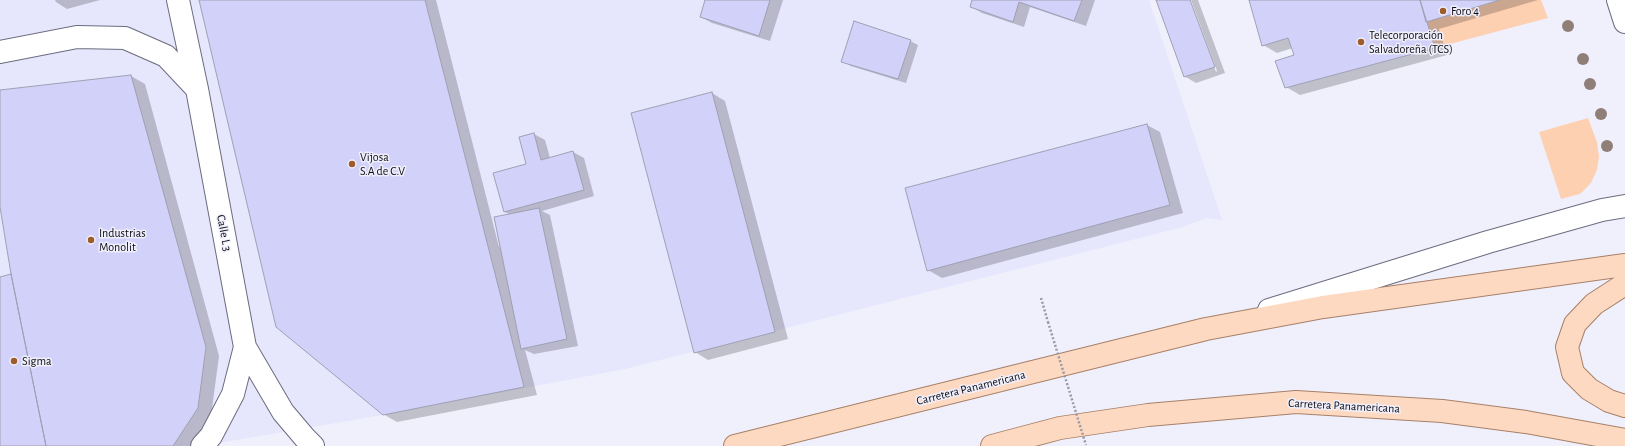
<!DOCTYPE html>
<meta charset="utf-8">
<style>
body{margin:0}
canvas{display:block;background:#f0f0fd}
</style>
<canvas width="1625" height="446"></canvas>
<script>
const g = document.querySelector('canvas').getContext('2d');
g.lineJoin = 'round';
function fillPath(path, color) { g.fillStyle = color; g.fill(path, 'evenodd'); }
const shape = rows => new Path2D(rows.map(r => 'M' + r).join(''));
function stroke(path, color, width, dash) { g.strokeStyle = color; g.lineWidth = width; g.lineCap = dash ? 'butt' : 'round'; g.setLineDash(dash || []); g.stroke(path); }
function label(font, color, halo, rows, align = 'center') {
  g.font = font + ' "Alegreya Sans",sans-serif'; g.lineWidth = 3; g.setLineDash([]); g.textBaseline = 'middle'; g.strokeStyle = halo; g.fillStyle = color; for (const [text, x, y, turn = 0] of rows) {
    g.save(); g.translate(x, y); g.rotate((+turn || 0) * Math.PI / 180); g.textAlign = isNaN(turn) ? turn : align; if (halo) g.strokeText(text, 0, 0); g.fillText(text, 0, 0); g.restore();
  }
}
fillPath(shape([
 [0,0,1149,0,1222,220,1207,218,1183,227,625,369,383,415,201,446,0,446]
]), '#e6e6fd');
fillPath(shape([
 [1500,0,1541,0,1548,18,1435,48,1426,22],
 [1588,118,1597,142,1599,157,1597,170,1591,183,1580,194,1561,199,1539,132]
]), '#fed0b2');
fillPath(shape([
 [55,0,100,0,67,9,56,2],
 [200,0,436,0,499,247,501,247,511,215,505,212,527,165,534,134,545,140,550,158,573,152,584,158,594,196,542,211,550,215,578,346,534,354,525,350,537,395,397,422,383,414],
 [706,0,783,0,770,41,712,23,701,17],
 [973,0,1095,0,1086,26,1030,7,1024,27,982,13,971,6],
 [1157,0,1189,0,1216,72,1217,71,1191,0,1198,0,1225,73,1196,83,1184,76],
 [1250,0,1538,0,1439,29,1447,55,1300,95,1286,87,1295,56,1293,48,1277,53,1263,45],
 [910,41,918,45,906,83,851,66,843,61],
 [131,76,145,84,219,356,211,416,191,446,0,446,0,278,12,275,0,200,0,91],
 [712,93,725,101,788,339,708,360,695,352],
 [1147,125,1160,132,1183,213,942,278,928,270]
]), '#0003');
const building = shape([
 [199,0,425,0,524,387,383,415,276,327,199,0],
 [705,0,770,0,759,36,700,17,705,0],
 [972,0,1082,0,1074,21,1019,2,1013,22,970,7,972,0],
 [1156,0,1190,0,1215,67,1184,77,1156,0],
 [1249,0,1420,0,1435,48,1285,88,1275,61,1294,55,1288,38,1262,46,1249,0],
 [1420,0,1500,0,1426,22,1420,0],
 [854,21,911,40,898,79,841,62,854,21],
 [131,75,206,347,198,408,173,446,46,446,11,274,0,207,0,90,131,75],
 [712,92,775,332,694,353,631,113,712,92],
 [1147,124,1170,205,927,271,905,188,1147,124],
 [534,133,541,160,573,151,584,190,504,212,493,173,526,164,519,137,534,133],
 [539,208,567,339,521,349,494,217,539,208],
 [11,274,46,446,0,446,0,277,11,274]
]);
fillPath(building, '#d2d1f9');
stroke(building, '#a0a0b4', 1);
const minor = shape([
 [178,0,197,89,245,347,283,412,305,438,313,446],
 [1618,0,1625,22],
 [0,52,77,37,125,38,166,56,197,89],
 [1269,310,1488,242,1602,210,1625,206],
 [202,446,211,436,233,394,245,347]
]);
const major = shape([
 [1625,284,1594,304,1575,324,1567,347,1573,373,1589,389,1609,401,1625,406],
 [735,446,1206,329,1323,307,1625,265],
 [992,446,1060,428,1148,415,1296,402,1442,411,1526,422,1625,440]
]);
stroke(minor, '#6c6c7f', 24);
stroke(major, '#a78068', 24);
stroke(shape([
 [1041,298,1048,322]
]), '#9999a3', 2.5, [2, 2]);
stroke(minor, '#fff', 22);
stroke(major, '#fdd9c1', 22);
stroke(shape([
 [1048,322,1086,445]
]), '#9999a3', 2.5, [2, 2]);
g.fillStyle = '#907f78';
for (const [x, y] of [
 [1568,26],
 [1583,59],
 [1590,84],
 [1601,114],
 [1607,146]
]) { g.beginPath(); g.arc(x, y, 6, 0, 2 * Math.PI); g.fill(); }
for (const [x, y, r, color] of [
 [1443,11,4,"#9f5c2b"],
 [1361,42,4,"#9f5c2b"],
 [352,164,4,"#9f5c2b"],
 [91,240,4,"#9f5c2b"],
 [14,361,4,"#9f5c2b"]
]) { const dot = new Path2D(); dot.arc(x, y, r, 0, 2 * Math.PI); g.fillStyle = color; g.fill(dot); stroke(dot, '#f0f0fd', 1.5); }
label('12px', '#0c0b12', '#f0f0fd', [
 ["Foro 4",1451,11],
 ["Telecorporación",1369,35],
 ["Salvadoreña (TCS)",1369,49],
 ["Vijosa",360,157],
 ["S.A de C.V",360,171],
 ["Industrias",99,233],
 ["Monolit",99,247],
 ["Sigma",22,361]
], 'left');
label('12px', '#0c0b12', '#f0f0fd', [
 ["Calle L 3",224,233,79],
 ["Carretera Panamericana",971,388,-14],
 ["Carretera Panamericana",1344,406,3]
]);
</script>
